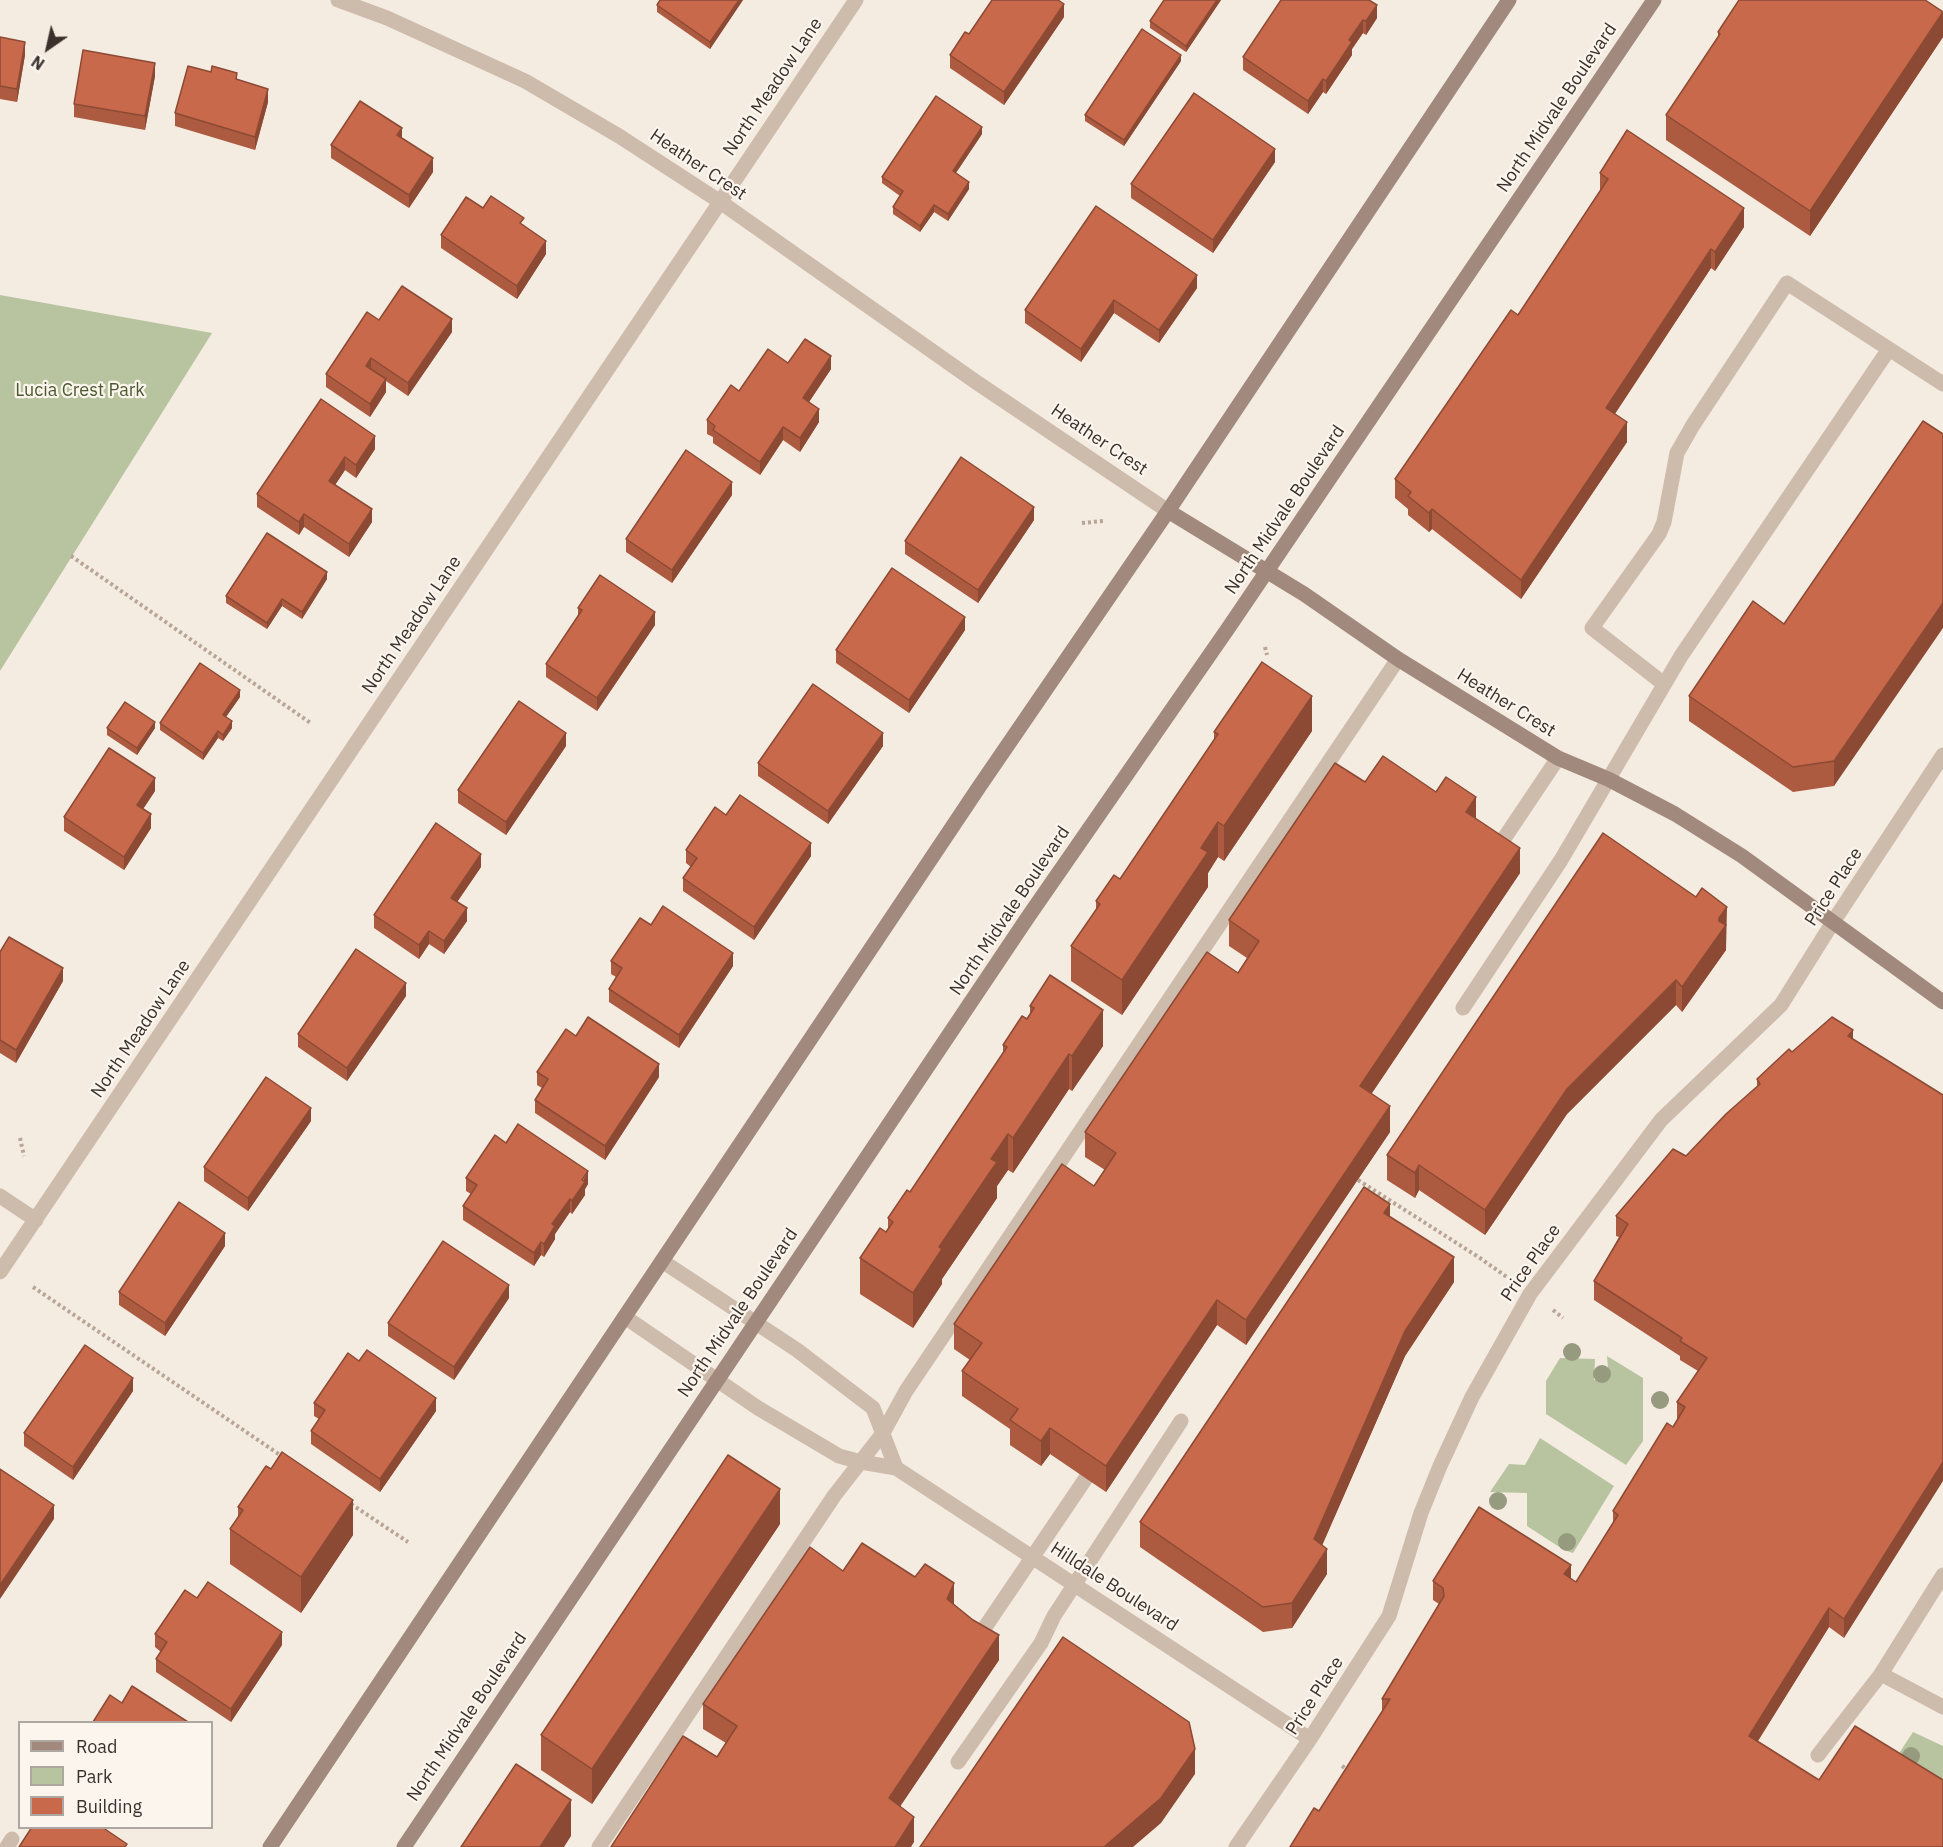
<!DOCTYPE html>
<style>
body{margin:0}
#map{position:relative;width:1943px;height:1847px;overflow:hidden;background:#f4ebe1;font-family:"IBM Plex Sans",sans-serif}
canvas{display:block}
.legend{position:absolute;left:18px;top:1721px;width:195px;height:108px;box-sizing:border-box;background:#fbf5ee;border:2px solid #aea6a0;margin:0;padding:8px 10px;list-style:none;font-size:18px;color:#3b302b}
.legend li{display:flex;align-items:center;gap:12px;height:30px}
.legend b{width:30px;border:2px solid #aea6a0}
.north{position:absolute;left:18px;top:18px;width:60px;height:60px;-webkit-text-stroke:4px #fbf5ee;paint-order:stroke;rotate:214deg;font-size:16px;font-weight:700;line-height:24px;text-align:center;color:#3b302b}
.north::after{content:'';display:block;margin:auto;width:21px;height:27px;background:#3b302b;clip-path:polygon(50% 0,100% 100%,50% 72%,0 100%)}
</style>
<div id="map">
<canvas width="1943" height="1847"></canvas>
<ul class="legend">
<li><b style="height:8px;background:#a18a7d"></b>Road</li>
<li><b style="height:16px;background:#b8c4a0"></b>Park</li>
<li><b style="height:16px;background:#c8694b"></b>Building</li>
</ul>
<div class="north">N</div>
</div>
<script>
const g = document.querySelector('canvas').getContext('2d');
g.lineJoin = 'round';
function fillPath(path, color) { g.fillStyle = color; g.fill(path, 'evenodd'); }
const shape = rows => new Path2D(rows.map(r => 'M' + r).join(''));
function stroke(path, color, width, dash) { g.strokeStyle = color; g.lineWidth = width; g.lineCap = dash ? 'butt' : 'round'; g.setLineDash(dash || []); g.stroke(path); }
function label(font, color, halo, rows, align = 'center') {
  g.font = font + ' "IBM Plex Sans",sans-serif'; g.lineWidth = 4.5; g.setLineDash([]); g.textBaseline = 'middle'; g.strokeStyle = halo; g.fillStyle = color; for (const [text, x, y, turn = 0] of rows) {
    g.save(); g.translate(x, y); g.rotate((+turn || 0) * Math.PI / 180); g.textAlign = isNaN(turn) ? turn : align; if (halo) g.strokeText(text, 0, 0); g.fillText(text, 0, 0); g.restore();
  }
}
fillPath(shape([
 [0,295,212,333,0,671],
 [1607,1356,1643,1378,1643,1441,1626,1465,1546,1414,1546,1381,1560,1358,1595,1359,1594,1380,1609,1380],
 [1540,1438,1614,1486,1573,1553,1564,1550,1527,1526,1527,1493,1490,1492,1509,1464,1525,1465],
 [1913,1732,1943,1746,1943,1800,1890,1767]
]), '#b8c4a0');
stroke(shape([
 [1082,523,1103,521],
 [71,556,312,724],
 [1265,647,1267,655],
 [20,1138,24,1156],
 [1358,1180,1480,1258,1508,1278],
 [33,1287,283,1457],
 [1553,1310,1563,1318],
 [351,1504,408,1542],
 [1342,1766,1349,1771]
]), '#b9a596', 4, [3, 3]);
stroke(shape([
 [1664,684,1592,628,1659,534,1664,522,1677,453,1693,425,1787,283,1943,384],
 [1493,855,1558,758],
 [1463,1008,1561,860,1681,656,1889,349],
 [975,1642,1086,1478],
 [1881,1674,1943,1707],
 [1818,1755,1881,1674,1943,1575],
 [958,1762,1041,1643,1054,1616,1181,1421],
 [7,1847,12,1839],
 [599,1847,834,1496,883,1433,906,1391,1398,659]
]), '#cdbbac', 15);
stroke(shape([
 [338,0,387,18,525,81,619,136,719,201,976,382,1168,511],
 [0,1196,36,1220],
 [662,1261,797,1350,873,1408,896,1468],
 [0,1272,856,0],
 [625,1317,758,1408,839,1456,861,1462,896,1468,1310,1739],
 [1236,1847,1310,1739,1389,1616,1421,1513,1440,1466,1472,1397,1530,1294,1661,1120,1781,1005,1833,922,1943,755]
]), '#cdbbac', 15);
stroke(shape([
 [1168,511,1304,594,1398,659,1558,758,1608,779,1675,814,1742,856,1943,1002],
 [270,1847,979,787,1168,511,1509,0],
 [404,1847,1028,917,1229,627,1654,0]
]), '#a18a7d', 15);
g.fillStyle = '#969b7f';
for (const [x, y] of [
 [1572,1352],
 [1602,1374],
 [1660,1400],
 [1498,1501],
 [1567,1542],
 [1911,1756]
]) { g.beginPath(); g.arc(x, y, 9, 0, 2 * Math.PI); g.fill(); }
fillPath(shape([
 [660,0,743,0,710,49,657,12,657,5],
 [1221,0,1186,52,1150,28,1150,21],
 [1281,0,1377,18,1366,35,1363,33,1352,49,1352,55,1326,94,1323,92,1308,114,1243,70,1243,57],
 [1064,17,1004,105,950,68,950,55],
 [1718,32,1943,37,1810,236,1666,140,1666,115,1718,39],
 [0,37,25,55,17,102,0,99],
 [1181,61,1124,146,1085,121,1085,115],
 [155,76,145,130,74,117,74,104],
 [237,80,268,102,255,150,175,126,175,113],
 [982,134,956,173,969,189,948,221,934,212,920,232,893,214,893,207,900,196,882,183,882,177],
 [402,138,433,172,409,208,331,158,331,145],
 [1275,162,1213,253,1131,198,1131,184],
 [1600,173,1744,227,1715,271,1711,268,1615,414,1627,442,1521,599,1432,529,1429,532,1408,515,1408,509,1395,498,1395,479,1518,315,1600,192],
 [483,208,524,225,546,254,517,299,441,248,441,235],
 [1197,288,1159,343,1114,313,1081,362,1025,323,1025,310],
 [379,320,452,332,408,396,386,381,386,392,370,417,326,387,326,374],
 [788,363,831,369,809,402,819,422,800,452,783,440,760,475,713,443,713,437,707,434,707,420],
 [321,399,375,449,356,478,345,470,335,485,372,522,349,557,304,527,299,535,257,507,257,494],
 [1943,434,1834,786,1793,792,1689,721,1689,696,1784,624],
 [732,495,672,583,626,552,626,539],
 [1034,520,978,603,905,554,905,541],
 [327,579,302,619,282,606,267,629,226,603,226,596],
 [578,608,655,625,597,711,546,677,546,664,578,616],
 [965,630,909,713,836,663,836,650],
 [240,697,226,717,232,728,223,741,218,738,203,760,160,730,160,723],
 [107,728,155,728,137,755,107,735],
 [1312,731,1224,861,1218,857,1208,873,1208,887,1122,1015,1071,981,1071,946,1096,910,1096,901,1120,879,1214,740,1214,732],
 [566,746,506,835,458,803,458,790],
 [883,746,828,824,758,776,758,763],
 [1365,782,1476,819,1520,873,1371,1094,1390,1132,1246,1345,1217,1325,1106,1492,1050,1454,1041,1466,1010,1445,1010,1429,962,1396,962,1371,970,1360,954,1349,954,1324,1094,1186,1105,1170,1085,1157,1085,1132,1238,973,1247,958,1229,946,1229,920],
 [155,791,143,809,151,828,124,870,64,831,64,817],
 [726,815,811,856,754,940,683,891,683,878,691,867,686,863,686,850],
 [481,867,457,902,467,921,444,954,429,944,419,959,374,928,374,915],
 [651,925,733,966,679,1048,609,1002,609,989,616,977,611,974,611,961],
 [1727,932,1726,933,1726,950,1682,1012,1676,1005,1567,1114,1485,1235,1419,1190,1415,1198,1387,1180,1387,1155],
 [0,952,63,981,16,1063,0,1053],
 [406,996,347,1081,298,1047,298,1034],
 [1030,1006,1103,1046,1072,1091,1069,1089,1013,1173,1008,1170,997,1186,997,1198,942,1279,942,1284,913,1328,860,1294,860,1258,888,1230,888,1218,910,1192,1003,1054,1003,1045,1030,1014],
 [1853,1030,1844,1638,1829,1627,1758,1741,1819,1780,1943,1780,1319,1811,1382,1712,1382,1699,1439,1604,1433,1600,1433,1581,1571,1579,1576,1582,1613,1523,1613,1511,1677,1420,1677,1402,1698,1371,1680,1360,1680,1356,1594,1300,1594,1281,1619,1237,1616,1236,1616,1216,1686,1156,1757,1087,1757,1079,1792,1052],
 [576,1036,659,1077,605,1160,535,1113,535,1100,542,1088,537,1085,537,1072],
 [311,1121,248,1211,204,1181,204,1167],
 [506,1143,588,1184,585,1189,585,1195,572,1214,570,1212,555,1234,555,1239,544,1257,541,1255,534,1266,463,1220,463,1206,471,1194,466,1191,466,1178],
 [1390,1217,1454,1282,1405,1356,1322,1545,1327,1574,1292,1628,1263,1632,1140,1547,1140,1522],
 [225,1246,165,1336,119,1305,119,1292],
 [509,1298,454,1380,388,1336,388,1323],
 [133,1391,73,1480,24,1446,24,1433],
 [314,1403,436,1411,380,1492,311,1444,311,1431,319,1419,314,1416],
 [271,1469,353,1535,301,1613,230,1564,230,1529,238,1517,238,1507],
 [780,1524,592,1804,541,1770,541,1735],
 [843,1571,954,1604,999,1660,900,1806,914,1842,717,1757,726,1743,703,1729,703,1704],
 [155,1634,282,1645,231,1722,156,1672,156,1659,161,1652,155,1647]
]), '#ac5a40');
fillPath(shape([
 [739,0,743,0,710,49,710,42],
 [1217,0,1221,0,1186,52,1186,46],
 [1064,4,1064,17,1004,105,1004,92],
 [1377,5,1377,18,1366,35,1366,21],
 [1943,12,1943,37,1810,236,1810,211],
 [1363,20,1363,33,1352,49,1352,55,1326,94,1326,81,1349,40],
 [25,42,25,55,17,102,17,89],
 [1181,55,1181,61,1124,146,1124,140],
 [155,63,155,76,145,130,145,116],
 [1323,79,1323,92,1308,114,1308,101],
 [268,89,268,102,255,150,255,137],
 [982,127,982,134,953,177,953,171],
 [402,128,402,141,397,135],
 [1275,149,1275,162,1213,253,1213,240],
 [433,158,433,172,409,208,409,195],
 [969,182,969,189,948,221,948,214],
 [934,205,934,212,920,232,920,226],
 [1744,208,1744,227,1715,271,1715,252],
 [546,241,546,254,517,299,517,286],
 [1711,249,1711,268,1606,427,1606,408],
 [1197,275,1197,288,1159,343,1159,330],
 [1114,300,1114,313,1081,362,1081,349],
 [452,319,452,332,408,396,408,383],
 [831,356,831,369,803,411,803,398],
 [371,358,371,371,366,366],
 [386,379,386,392,370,417,370,404],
 [819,409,819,422,800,452,800,438],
 [1627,422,1627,442,1521,599,1521,580],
 [783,427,783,440,760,475,760,462],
 [375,436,375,449,356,478,356,465],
 [345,457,345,470,329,494,329,481],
 [732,482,732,495,672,583,672,570],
 [1034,507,1034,520,978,603,978,590],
 [372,509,372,522,349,557,349,544],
 [1432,509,1432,529,1429,532,1429,513],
 [304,514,304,527,299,535,299,522],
 [327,572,327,579,302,619,302,612],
 [282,599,282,606,267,629,267,623],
 [1943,603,1943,628,1834,786,1834,761],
 [655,612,655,625,597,711,597,698],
 [965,617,965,630,909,713,909,700],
 [240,690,240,697,223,721,223,715],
 [1312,696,1312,731,1224,861,1224,826],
 [232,721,232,728,223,741,223,735],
 [155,722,155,728,137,755,137,748],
 [218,731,218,738,203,760,203,753],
 [566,733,566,746,506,835,506,822],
 [883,733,883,746,828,824,828,811],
 [155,778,155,791,137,818,137,805],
 [1476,797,1476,822,1466,812],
 [151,814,151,828,124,870,124,857],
 [1218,822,1218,857,1208,873,1208,887,1122,1015,1122,980,1201,848],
 [811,843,811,856,754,940,754,927],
 [1520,848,1520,873,1360,1111,1360,1086],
 [481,854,481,867,451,911,451,898],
 [1727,907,1726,950,1682,1012,1682,987,1719,918],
 [467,908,467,921,444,954,444,941],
 [429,931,429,944,419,959,419,945],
 [733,953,733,966,679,1048,679,1035],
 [63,968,63,981,16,1063,16,1050],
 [1676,980,1676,1005,1567,1114,1485,1235,1485,1210,1567,1089],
 [406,983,406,996,347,1081,347,1068],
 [1103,1010,1103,1046,1072,1091,1072,1056],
 [1853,1030,1853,1049,1848,1036],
 [1069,1054,1069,1089,1013,1173,1013,1138],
 [659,1064,659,1077,605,1160,605,1146],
 [1390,1106,1390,1132,1246,1345,1246,1320],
 [311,1108,311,1121,248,1211,248,1198],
 [1008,1134,1008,1170,997,1186,997,1198,942,1279,942,1284,913,1328,913,1293,991,1159],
 [1419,1165,1419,1190,1415,1198,1415,1173],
 [588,1171,588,1184,585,1189,585,1195,572,1214,572,1201],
 [570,1199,570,1212,555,1234,555,1239,544,1257,544,1244,552,1224],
 [1390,1204,1390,1229,1384,1213],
 [225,1233,225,1246,165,1336,165,1323],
 [541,1242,541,1255,534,1266,534,1253],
 [1454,1257,1454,1282,1405,1356,1314,1564,1314,1539,1405,1331],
 [509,1285,509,1298,454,1380,454,1367],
 [1217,1300,1217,1325,1106,1492,1106,1466],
 [133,1378,133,1391,73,1480,73,1467],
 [436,1398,436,1411,380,1492,380,1479],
 [1050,1428,1050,1454,1041,1466,1041,1441],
 [1943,1462,1943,1481,1844,1638,1844,1619],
 [780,1489,780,1524,592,1804,592,1769],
 [353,1500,353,1535,301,1613,301,1577],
 [54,1505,54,1519,0,1599,0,1585],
 [1327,1549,1327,1574,1292,1628,1292,1603],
 [1571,1565,1571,1584,1564,1574],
 [954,1583,954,1608,947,1599],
 [1829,1608,1829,1627,1749,1755,1749,1736],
 [282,1632,282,1645,231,1722,231,1709],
 [999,1635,999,1660,889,1823,889,1798],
 [1195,1749,1195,1774,1161,1823,1133,1847,1104,1847],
 [571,1800,571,1836,564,1847,540,1847],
 [914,1817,914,1842,911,1847,895,1847]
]), '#8c4a34');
const building = shape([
 [660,0,739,0,710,42,657,5,660,0],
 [992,0,1058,0,1064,4,1004,92,950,55,965,32,969,34,992,0],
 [1164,0,1217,0,1186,46,1150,21,1164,0],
 [1281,0,1369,0,1377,5,1366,21,1363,20,1349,40,1352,42,1326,81,1323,79,1308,101,1243,57,1281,0],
 [1739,0,1925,0,1943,12,1810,211,1666,115,1720,34,1718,32,1739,0],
 [1142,29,1181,55,1124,140,1085,115,1142,29],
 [0,37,25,42,17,89,0,86,0,37],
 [83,50,155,63,145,116,74,104,83,50],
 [188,66,211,72,212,66,237,73,236,79,268,89,255,137,175,113,188,66],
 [1194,93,1275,149,1213,240,1131,184,1194,93],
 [936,96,982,127,953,171,969,182,948,214,934,205,920,226,893,207,903,191,882,177,936,96],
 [360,101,402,128,397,135,433,158,409,195,331,145,360,101],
 [1627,130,1744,208,1715,252,1711,249,1606,408,1627,422,1521,580,1432,509,1429,513,1408,496,1411,492,1395,479,1511,310,1518,315,1608,179,1600,173,1627,130],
 [491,196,524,218,520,223,546,241,517,286,441,235,466,197,483,208,491,196],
 [1096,206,1197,275,1159,330,1114,300,1081,349,1025,310,1096,206],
 [402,286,452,319,408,383,371,358,366,366,386,379,370,404,326,374,367,312,379,320,402,286],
 [805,339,831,356,803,398,819,409,800,438,783,427,760,462,713,430,715,426,707,420,731,385,739,391,768,349,788,363,805,339],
 [321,399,375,436,356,465,345,457,329,481,372,509,349,544,304,514,299,522,257,494,321,399],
 [1923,421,1943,434,1943,603,1834,761,1793,767,1689,696,1753,601,1784,624,1923,421],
 [686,450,732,482,672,570,626,539,686,450],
 [961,457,1034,507,978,590,905,541,961,457],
 [267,533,327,572,302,612,282,599,267,623,226,596,267,533],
 [892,568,965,617,909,700,836,650,892,568],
 [600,575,655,612,597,698,546,664,582,610,578,608,600,575],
 [1262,662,1312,696,1224,826,1218,822,1201,848,1208,852,1122,980,1071,946,1100,904,1096,901,1114,875,1120,879,1218,734,1214,732,1262,662],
 [200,663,240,690,223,715,232,721,223,735,218,731,203,753,160,723,200,663],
 [813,684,883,733,828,811,758,763,813,684],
 [519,701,566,733,506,822,458,790,519,701],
 [125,702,155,722,137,748,107,728,125,702],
 [109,748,155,778,137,805,151,814,124,857,64,817,109,748],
 [1383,756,1436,792,1446,777,1476,797,1466,812,1520,848,1360,1086,1390,1106,1246,1320,1217,1300,1106,1466,1050,1428,1041,1441,1010,1420,1018,1409,962,1371,982,1343,954,1324,1062,1164,1094,1186,1116,1153,1085,1132,1207,952,1238,973,1259,941,1229,920,1335,763,1365,782,1383,756],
 [740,795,811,843,754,927,683,878,697,858,686,850,715,807,726,815,740,795],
 [436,823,481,854,451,898,467,908,444,941,429,931,419,945,374,915,436,823],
 [1603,833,1696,897,1702,888,1727,907,1719,918,1719,921,1726,925,1682,987,1676,980,1567,1089,1485,1210,1419,1165,1415,1173,1387,1155,1603,833],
 [663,906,733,953,679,1035,609,989,622,968,611,961,640,918,651,925,663,906],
 [9,937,63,968,16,1050,0,1040,0,952,9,937],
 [356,949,406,983,347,1068,298,1034,356,949],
 [1050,975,1103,1010,1072,1056,1069,1054,1013,1138,1008,1134,991,1159,997,1162,939,1247,942,1249,913,1293,860,1258,880,1228,886,1232,893,1222,888,1218,907,1190,910,1192,1007,1047,1003,1045,1022,1016,1027,1019,1034,1008,1030,1006,1050,975],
 [588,1017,659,1064,605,1146,535,1100,548,1079,537,1072,566,1029,576,1036,588,1017],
 [1832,1017,1853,1030,1848,1036,1943,1095,1943,1462,1844,1619,1829,1608,1749,1736,1819,1780,1855,1726,1943,1780,1943,1847,1290,1847,1314,1808,1319,1811,1390,1699,1382,1699,1444,1596,1443,1588,1433,1581,1479,1507,1571,1565,1564,1574,1576,1582,1618,1515,1613,1511,1667,1423,1673,1427,1685,1407,1677,1402,1707,1358,1680,1341,1682,1338,1594,1281,1628,1224,1616,1216,1673,1149,1686,1156,1726,1114,1760,1084,1757,1079,1789,1049,1792,1052,1832,1017],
 [266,1077,311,1108,248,1198,204,1167,266,1077],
 [518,1124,588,1171,582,1180,585,1182,572,1201,570,1199,552,1224,555,1226,544,1244,541,1242,534,1253,463,1206,477,1185,466,1178,495,1135,506,1143,518,1124],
 [1364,1187,1390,1204,1384,1213,1454,1257,1405,1331,1314,1539,1327,1549,1292,1603,1263,1607,1140,1522,1364,1187],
 [179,1202,225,1233,165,1323,119,1292,179,1202],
 [443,1241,509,1285,454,1367,388,1323,443,1241],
 [85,1345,133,1378,73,1467,24,1433,85,1345],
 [367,1350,436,1398,380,1479,311,1431,325,1410,314,1403,348,1353,359,1361,367,1350],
 [282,1452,353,1500,301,1577,230,1529,243,1510,238,1507,266,1466,271,1469,282,1452],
 [728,1455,780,1489,592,1769,541,1735,728,1455],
 [0,1469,54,1505,0,1585,0,1469],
 [862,1543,915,1577,925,1564,954,1583,947,1599,973,1620,999,1635,889,1798,914,1817,895,1847,611,1847,683,1736,717,1757,737,1726,703,1704,810,1547,843,1571,862,1543],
 [208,1582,282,1632,231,1709,156,1659,167,1642,155,1634,185,1590,197,1598,208,1582],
 [1063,1637,1189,1722,1195,1749,1161,1798,1104,1847,920,1847,1063,1637],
 [132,1686,188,1722,93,1722,110,1695,122,1703,132,1686],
 [516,1764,571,1800,540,1847,461,1847,516,1764],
 [32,1827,102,1827,127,1844,125,1847,19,1847,32,1827]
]);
fillPath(building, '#c8694b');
stroke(building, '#8c4a34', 1.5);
label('18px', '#3b302b', '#fbf5ee', [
 ["North Meadow Lane",773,87,-56],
 ["North Midvale Boulevard",1557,108,-56],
 ["Heather Crest",698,165,34],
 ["Heather Crest",1099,440,34],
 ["North Midvale Boulevard",1285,510,-56],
 ["North Meadow Lane",412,625,-56],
 ["Heather Crest",1506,703,32],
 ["Price Place",1834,887,-57],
 ["North Midvale Boulevard",1010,911,-56],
 ["North Meadow Lane",141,1029,-56],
 ["Price Place",1531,1263,-55],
 ["North Midvale Boulevard",738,1313,-56],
 ["Hilldale Boulevard",1114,1587,33],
 ["Price Place",1315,1696,-57],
 ["North Midvale Boulevard",467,1717,-56]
]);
label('18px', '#4a5a2e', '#fbf5ee', [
 ["Lucia Crest Park",80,391]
]);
</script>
